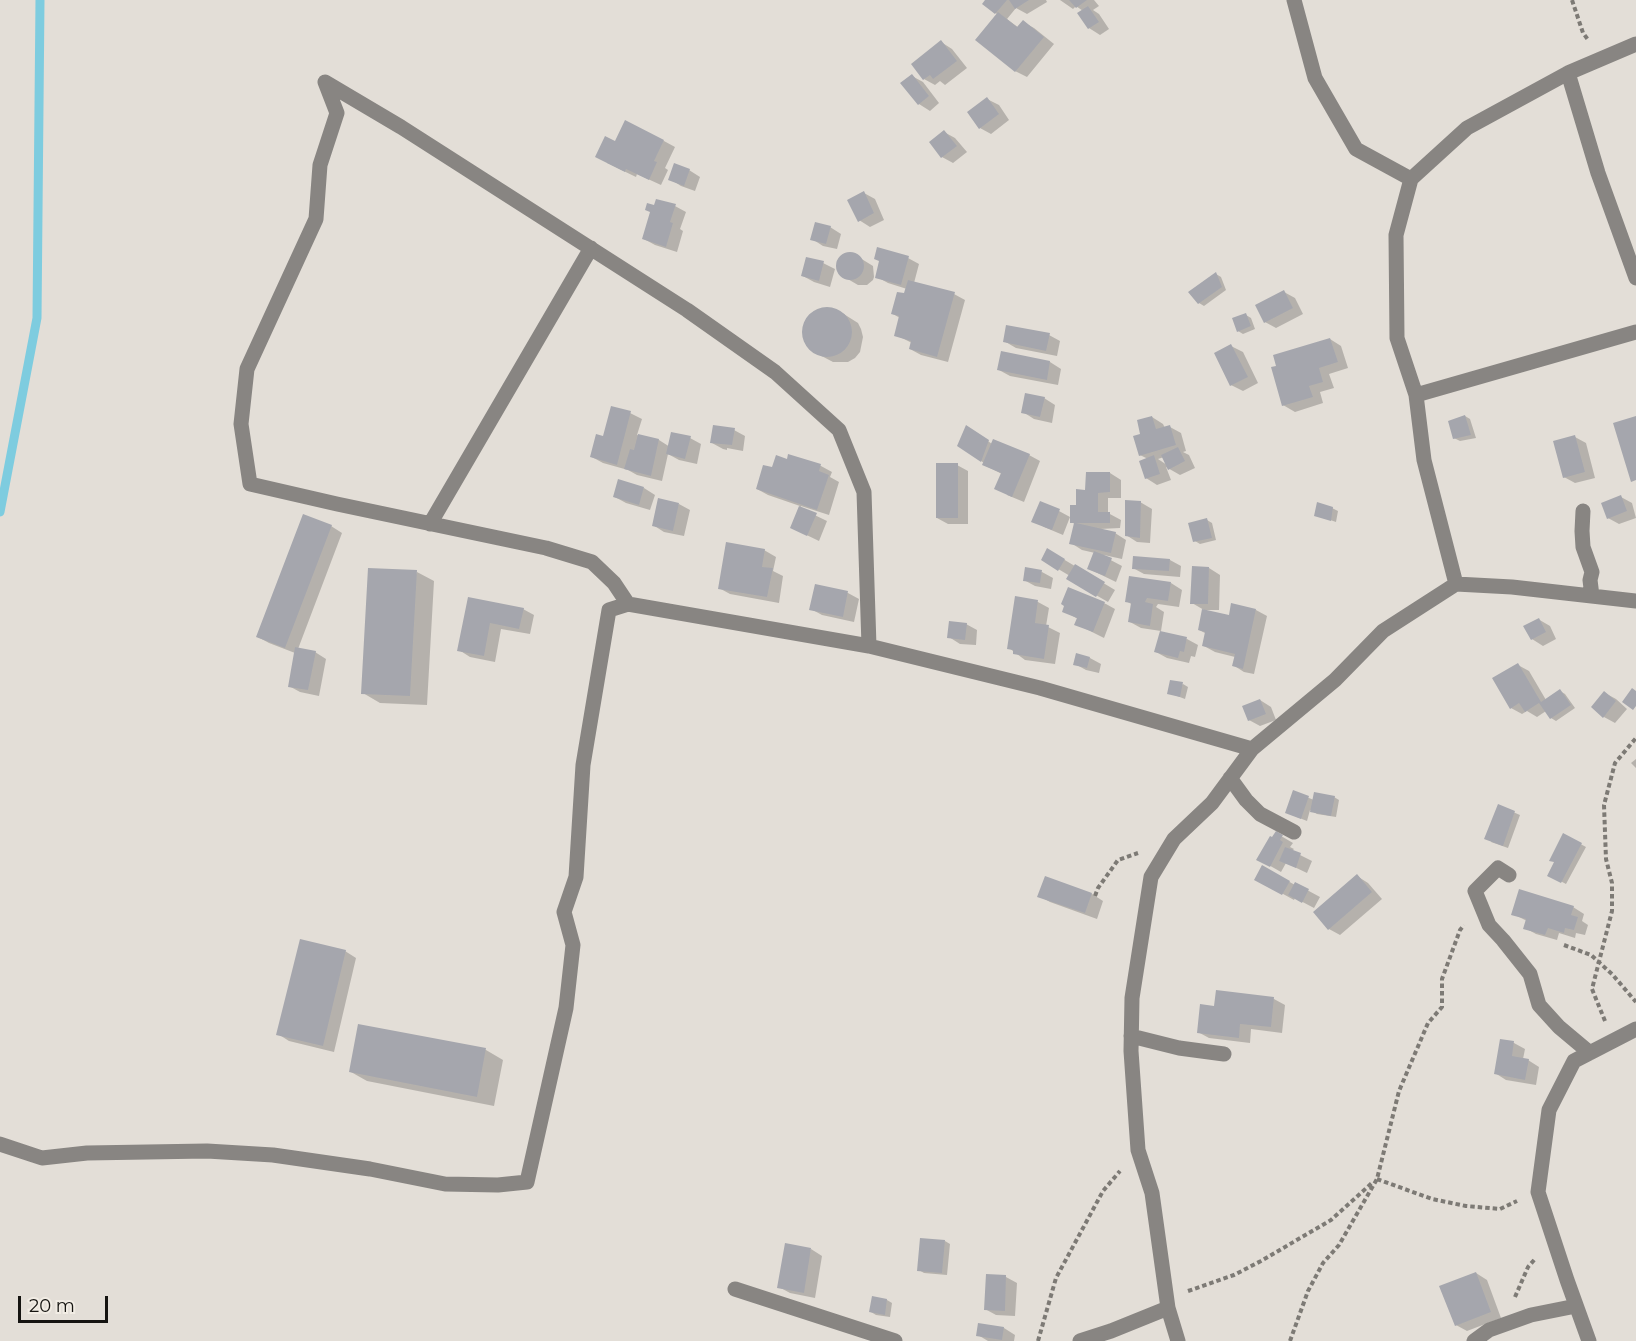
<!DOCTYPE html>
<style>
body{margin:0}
#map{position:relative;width:1636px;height:1341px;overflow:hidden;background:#e3ded7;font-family:Montserrat,sans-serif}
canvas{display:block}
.scale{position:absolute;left:18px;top:1296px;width:90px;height:27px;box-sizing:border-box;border:3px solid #151411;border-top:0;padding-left:8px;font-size:18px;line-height:21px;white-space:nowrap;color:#151411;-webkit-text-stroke:4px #f1ece4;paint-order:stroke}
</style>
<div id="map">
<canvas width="1636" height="1341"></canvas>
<div class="scale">20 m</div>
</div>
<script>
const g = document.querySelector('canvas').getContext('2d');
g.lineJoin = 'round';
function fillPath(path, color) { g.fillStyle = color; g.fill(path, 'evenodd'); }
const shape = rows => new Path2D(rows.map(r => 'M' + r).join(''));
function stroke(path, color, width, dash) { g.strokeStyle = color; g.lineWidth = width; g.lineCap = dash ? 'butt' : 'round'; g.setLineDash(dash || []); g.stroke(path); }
fillPath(shape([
 [987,0,1046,0,1047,2,1027,14,1016,8,1007,19,1019,28,1023,22,1034,28,1054,44,1027,77,1015,71,998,15,984,3],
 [1060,0,1094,0,1099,6,1093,10,1099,14,1109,29,1100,35,1089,28,1079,14,1083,11,1076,6,1073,9],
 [941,42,952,49,967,68,945,85,940,81,935,85,924,79],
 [912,76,923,82,939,103,930,111,919,104],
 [987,99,999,105,1009,120,991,134,980,128],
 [944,132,955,138,967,152,953,163,942,157],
 [664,141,675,147,665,168,668,170,661,185,637,174,636,177,607,163,615,143],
 [689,170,700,177,695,191,681,186,670,179],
 [864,193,875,199,884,220,870,227,859,220],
 [675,206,686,212,680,229,683,231,677,252,655,245,644,239,655,207],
 [830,227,841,234,837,249,823,246,812,239],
 [852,253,873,266,874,277,873,280,867,285,858,285,839,274,837,265,838,261,844,255],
 [908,258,919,264,914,283,954,294,965,300,948,362,921,355,910,349,912,343,896,335,900,318,893,314,905,295,907,289,888,283,877,277],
 [823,263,835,269,830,287,814,282,803,276],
 [1216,274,1221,277,1226,290,1204,306,1199,303,1190,292],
 [1284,292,1295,298,1303,314,1276,328,1265,322],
 [823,309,831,309,839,311,858,323,861,329,863,337,860,352,855,358,848,362,833,362,814,352,808,346,804,339,804,331,805,323,815,311],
 [1246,315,1251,318,1255,329,1243,334,1238,331],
 [1049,335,1060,341,1057,356,1016,348,1004,341],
 [1330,339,1341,346,1348,368,1329,374,1334,388,1320,392,1323,403,1295,412,1283,405],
 [1231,346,1243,352,1258,383,1243,391,1231,385],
 [1002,353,1050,362,1061,369,1058,385,1010,376,999,370],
 [1044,398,1055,405,1052,423,1034,419,1023,412],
 [630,413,642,419,637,435,659,440,670,447,690,438,701,444,697,464,679,460,668,454,662,481,637,475,628,470,603,463,592,457,604,438],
 [1465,416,1470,419,1476,438,1460,441,1454,438],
 [1152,417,1163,424,1165,428,1170,427,1181,433,1186,451,1183,452,1189,455,1195,468,1180,475,1166,467,1171,480,1157,485,1146,478,1148,459,1140,455,1142,435],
 [1164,457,1167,465,1158,459],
 [971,429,992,444,1029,455,1040,461,1024,502,1007,495,1002,474,984,465,984,463,958,445],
 [734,430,745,436,743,451,727,448,727,450,723,449,712,443],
 [1575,437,1586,443,1595,478,1575,483,1564,477],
 [789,455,821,466,832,472,830,477,839,482,829,515,801,506,800,508,827,521,819,541,792,528,800,506,768,495,757,489,772,469,788,461],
 [957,465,968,471,968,524,948,524,937,518],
 [1110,473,1121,480,1121,498,1108,498,1108,513,1121,520,1120,528,1100,529,1115,533,1126,540,1122,559,1104,555,1103,556,1122,566,1116,582,1089,569,1095,553,1082,550,1071,543,1075,524,1071,522,1077,506,1087,491],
 [644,488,655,495,650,510,626,503,615,497],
 [1621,497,1632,503,1636,518,1619,524,1608,518],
 [1140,502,1152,509,1150,543,1137,542,1126,535],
 [679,504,690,510,684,536,664,532,653,525],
 [1332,508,1338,511,1336,522,1316,515],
 [1059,511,1070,517,1063,535,1044,527,1033,521],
 [1207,520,1212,523,1216,540,1200,544,1195,541],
 [331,526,342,533,298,649,315,652,326,659,319,696,300,692,289,686,295,653,269,643,258,637],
 [764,550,776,557,773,571,783,576,779,603,730,594,719,588],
 [1048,550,1115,590,1108,602,1068,579,1070,576,1043,560],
 [1170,560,1181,566,1180,577,1144,574,1133,568],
 [1209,568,1220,575,1219,610,1207,610,1207,611,1230,617,1256,610,1267,616,1254,674,1244,672,1233,665,1235,657,1215,652,1204,646,1207,634,1199,630,1204,610,1192,603],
 [417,572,434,581,427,705,380,703,363,693],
 [1042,572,1053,578,1051,589,1035,586,1024,580],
 [1171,583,1182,590,1179,607,1158,604,1156,607,1164,612,1161,631,1141,628,1130,622,1133,605,1126,601],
 [816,586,848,593,859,599,854,622,822,615,811,609],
 [1069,589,1106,604,1115,609,1104,638,1076,624,1078,619,1064,611],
 [469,598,523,609,534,615,530,634,501,629,495,662,470,657,459,650],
 [1016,598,1038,602,1049,608,1046,626,1060,633,1055,664,1025,660,1009,648],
 [1538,619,1550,626,1556,639,1543,646,1532,639],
 [966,624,977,630,976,645,960,644,949,637],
 [1187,639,1198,645,1195,657,1191,656,1189,663,1167,658,1156,652],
 [1077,655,1090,658,1101,664,1099,673,1086,670,1075,664],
 [1518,665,1529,671,1546,700,1560,691,1565,694,1575,708,1556,721,1551,718,1546,711,1537,717,1527,711,1522,714,1511,708],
 [1183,684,1188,687,1185,699,1169,693],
 [1605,693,1616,699,1627,709,1615,723,1604,717],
 [1260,700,1271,707,1276,720,1260,726,1249,720],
 [1636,759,1636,768,1631,763],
 [1294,792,1314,800,1334,797,1339,800,1336,817,1317,814,1310,810,1307,821,1292,815],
 [1499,806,1520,815,1508,848,1491,842],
 [1276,833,1293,843,1290,847,1294,849,1292,851,1312,861,1307,873,1286,863,1281,872,1258,859],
 [1564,835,1586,847,1566,884,1549,875,1555,862],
 [1263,867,1295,885,1296,884,1320,897,1314,908,1295,898,1294,900,1256,879],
 [1357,876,1368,883,1382,899,1340,935,1329,929,1315,912],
 [1046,878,1092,894,1103,901,1097,919,1050,902,1039,896],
 [1573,907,1584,914,1582,921,1588,925,1585,935,1576,933,1575,938,1559,933,1557,940,1536,934,1525,928,1527,921,1513,914],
 [345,951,356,958,334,1052,289,1041,278,1034],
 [1274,999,1285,1005,1282,1033,1251,1029,1250,1043,1209,1038,1198,1032,1215,1008],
 [359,1026,486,1050,503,1060,494,1106,367,1081,351,1072],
 [1501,1040,1514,1043,1525,1049,1523,1059,1528,1060,1539,1067,1536,1085,1506,1080,1495,1073],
 [945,1241,950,1244,947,1275,924,1273,919,1270],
 [811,1249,822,1256,815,1298,790,1293,779,1287],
 [1476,1273,1487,1280,1501,1318,1467,1331,1456,1325],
 [987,1276,1006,1277,1017,1283,1015,1316,996,1315,985,1309],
 [873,1298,887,1300,892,1303,890,1317,876,1315,871,1312],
 [1004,1328,1015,1335,1014,1341,988,1341,978,1335]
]), '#0003');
stroke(shape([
 [0,512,37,318,40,0]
]), '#7eccdf', 9);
fillPath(shape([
 [985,0,1007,0,995,14,982,4],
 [1009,0,1029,0,1015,9],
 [1069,0,1087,0,1076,8],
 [1088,6,1099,22,1088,29,1077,13],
 [998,12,1017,27,1023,20,1044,37,1015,72,975,40],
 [941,40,957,61,933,79,930,75,923,80,911,64],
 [912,74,929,96,918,105,900,83],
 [987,97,999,114,979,129,967,112],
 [625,120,664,140,654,161,657,162,649,180,626,169,625,172,595,157,605,136,615,141],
 [944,130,957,146,941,158,929,142],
 [674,163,690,169,684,186,668,180],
 [864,191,874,213,858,222,847,200],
 [656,199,676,204,670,222,673,223,666,247,642,239,650,212,645,210,647,203,654,205],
 [815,222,831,226,826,244,810,240],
 [877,247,909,256,901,285,875,278,879,261,874,259],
 '836 266a14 14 0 1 1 28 0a14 14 0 1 1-28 0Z',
 [806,257,824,261,819,281,801,276],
 [1216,272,1222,287,1198,304,1188,292],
 [908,280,955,292,937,357,909,349,911,341,894,336,899,316,891,314,897,292,904,293],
 [1284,290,1293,308,1264,323,1255,305],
 '802 332a25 25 0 1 1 50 0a25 25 0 1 1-50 0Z',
 [1246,313,1251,326,1237,332,1232,318],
 [1006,325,1050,333,1046,351,1003,342],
 [1330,338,1338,362,1319,368,1323,382,1309,386,1313,397,1282,406,1271,367,1276,366,1273,355],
 [1231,344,1248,377,1230,386,1214,353],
 [1001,351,1050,361,1047,380,997,370],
 [1025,393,1045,397,1040,417,1021,413],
 [611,406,631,411,617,465,590,457,596,434,603,436],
 [1465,415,1471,435,1453,439,1448,421],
 [1152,416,1156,429,1170,425,1176,445,1139,456,1133,436,1140,434,1137,420],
 [1636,416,1636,480,1631,482,1613,423],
 [713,425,735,428,732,445,710,443],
 [966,425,989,440,981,462,957,446],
 [671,432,691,436,685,459,666,454],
 [638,434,659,439,651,476,624,469,630,449,634,450],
 [1575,435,1585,472,1563,478,1553,441],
 [993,439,1030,454,1012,497,994,489,1001,473,982,465],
 [1178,447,1185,461,1168,470,1161,455],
 [788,454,821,464,819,471,829,475,817,510,756,489,763,465,772,467,776,455,787,459],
 [1154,455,1160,474,1145,479,1139,461],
 [936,463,958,463,958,518,936,518],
 [1086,472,1110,472,1110,492,1098,493,1098,512,1110,512,1110,523,1076,523,1116,532,1111,553,1069,544,1074,523,1070,523,1070,505,1076,505,1076,489,1085,490],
 [618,479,644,487,639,505,613,497],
 [1621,495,1627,511,1607,519,1601,503],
 [658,498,679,503,673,531,652,526],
 [1125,500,1141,501,1140,538,1125,536],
 [1040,501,1060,509,1052,530,1031,522],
 [1317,502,1333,507,1331,521,1314,516],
 [799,506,817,513,807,536,790,528],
 [303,514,332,525,285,648,256,637],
 [1207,518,1212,538,1193,542,1188,523],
 [726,542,765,549,762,567,773,568,767,597,718,589],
 [1047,548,1065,559,1058,571,1041,560],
 [1094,551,1112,558,1105,576,1087,569],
 [1133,556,1170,559,1169,571,1132,569],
 [1075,564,1105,582,1096,597,1066,579],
 [1192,566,1209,567,1208,604,1190,604],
 [1025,567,1042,570,1040,583,1023,581],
 [368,568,417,570,410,696,361,694],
 [1129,576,1171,582,1168,601,1147,598,1145,602,1153,604,1150,626,1128,622,1131,603,1125,602],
 [815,584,848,591,843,617,809,610],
 [1068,587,1105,602,1093,632,1074,625,1077,618,1062,612,1064,606,1061,604],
 [1015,596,1038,600,1035,623,1049,625,1044,659,1013,654,1013,650,1007,649],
 [468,597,524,608,519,629,490,623,484,656,457,651],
 [1231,603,1256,609,1243,669,1232,666,1235,654,1202,646,1205,632,1198,630,1202,609,1229,615],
 [1539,618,1546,632,1531,640,1523,626],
 [949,621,967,623,965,640,947,638],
 [1160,631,1187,637,1184,652,1180,651,1178,658,1154,652],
 [295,647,316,651,308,690,288,687],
 [1076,653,1090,657,1087,668,1073,665],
 [1518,663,1541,702,1560,689,1571,705,1550,719,1539,703,1525,712,1519,703,1510,709,1492,678],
 [1170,680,1183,682,1180,697,1167,694],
 [1632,688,1636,691,1636,706,1633,710,1622,702],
 [1604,691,1616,701,1603,718,1591,707],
 [1260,699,1266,714,1248,721,1242,706],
 [1293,790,1309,796,1301,819,1285,813],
 [1314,792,1335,796,1331,816,1310,812],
 [1498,804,1515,811,1503,846,1484,839],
 [1276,831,1283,835,1280,840,1283,842,1270,867,1256,860,1270,836,1272,837],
 [1563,833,1582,843,1561,883,1547,876,1554,862,1549,861],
 [1285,847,1301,853,1296,868,1279,861],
 [1262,865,1290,881,1282,895,1254,880],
 [1357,874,1372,892,1328,930,1313,912],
 [1045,876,1092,893,1085,913,1037,897],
 [1295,882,1309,889,1302,903,1288,895],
 [1519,889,1574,906,1571,915,1578,917,1574,930,1565,928,1564,933,1548,928,1545,935,1523,929,1526,919,1511,915],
 [300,939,346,950,323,1046,276,1035],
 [1216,990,1274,997,1271,1027,1240,1024,1239,1038,1197,1033,1200,1004,1214,1006],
 [358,1024,486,1048,477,1097,349,1072],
 [1500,1039,1514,1041,1512,1056,1529,1059,1525,1080,1494,1074],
 [920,1238,945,1240,942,1273,917,1271],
 [785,1243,811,1248,804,1293,777,1288],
 [1476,1272,1491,1312,1455,1326,1439,1286],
 [986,1274,1006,1275,1005,1311,984,1310],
 [872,1296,887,1299,885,1315,869,1312],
 [978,1323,1004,1327,1002,1340,976,1336]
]), '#a5a6ad');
stroke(shape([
 [1572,0,1583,33,1589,41],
 [1095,896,1098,888,1118,860,1138,853],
 [1564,945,1591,955,1612,974,1636,1002],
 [1605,1021,1592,989,1612,911,1612,883,1606,859,1604,805,1615,763,1636,738],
 [1377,1179,1432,1199,1466,1206,1500,1209,1517,1201],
 [1188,1291,1234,1275,1261,1261,1331,1220,1373,1182],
 [1515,1297,1528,1267,1535,1259],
 [1038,1341,1056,1278,1103,1191,1120,1171],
 [1290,1341,1308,1291,1323,1263,1339,1245,1377,1179,1399,1091,1428,1023,1442,1007,1442,979,1460,930,1464,925]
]), '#7d7a75', 4, [4.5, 3]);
stroke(shape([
 [1294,0,1315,78,1356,149,1411,179],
 [1568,73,1598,173,1636,278],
 [1416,395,1636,332],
 [1583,511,1582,531,1583,547,1592,572,1590,580,1592,596],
 [430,524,591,248],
 [1456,584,1424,460,1416,395,1397,338,1396,235,1411,179,1467,128,1568,73,1636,44],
 [628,604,614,583,592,562,546,548,337,504,250,484,241,424,247,369,316,219,320,165,337,113,325,82,401,127,687,310,775,372,839,430,864,492,869,646],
 [1230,778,1246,800,1260,814,1294,832],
 [1509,875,1498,868,1475,891,1489,925,1503,940,1530,974,1539,1005,1559,1027,1590,1053],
 [1131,1036,1179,1048,1224,1054],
 [0,1144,42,1158,87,1153,207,1151,273,1155,370,1169,445,1184,498,1185,527,1182,566,1008,573,945,564,912,576,877,583,765,609,610,628,604,869,646,1040,688,1252,749],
 [735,1289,895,1341],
 [1080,1341,1111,1331,1168,1308],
 [1178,1341,1168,1308,1152,1193,1138,1150,1131,1051,1132,998,1151,877,1174,839,1212,803,1252,749,1335,680,1383,631,1456,584,1512,587,1636,601],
 [1474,1341,1489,1330,1531,1315,1576,1306],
 [1589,1341,1567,1280,1538,1192,1549,1110,1574,1061,1636,1029]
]), '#888582', 15);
</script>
